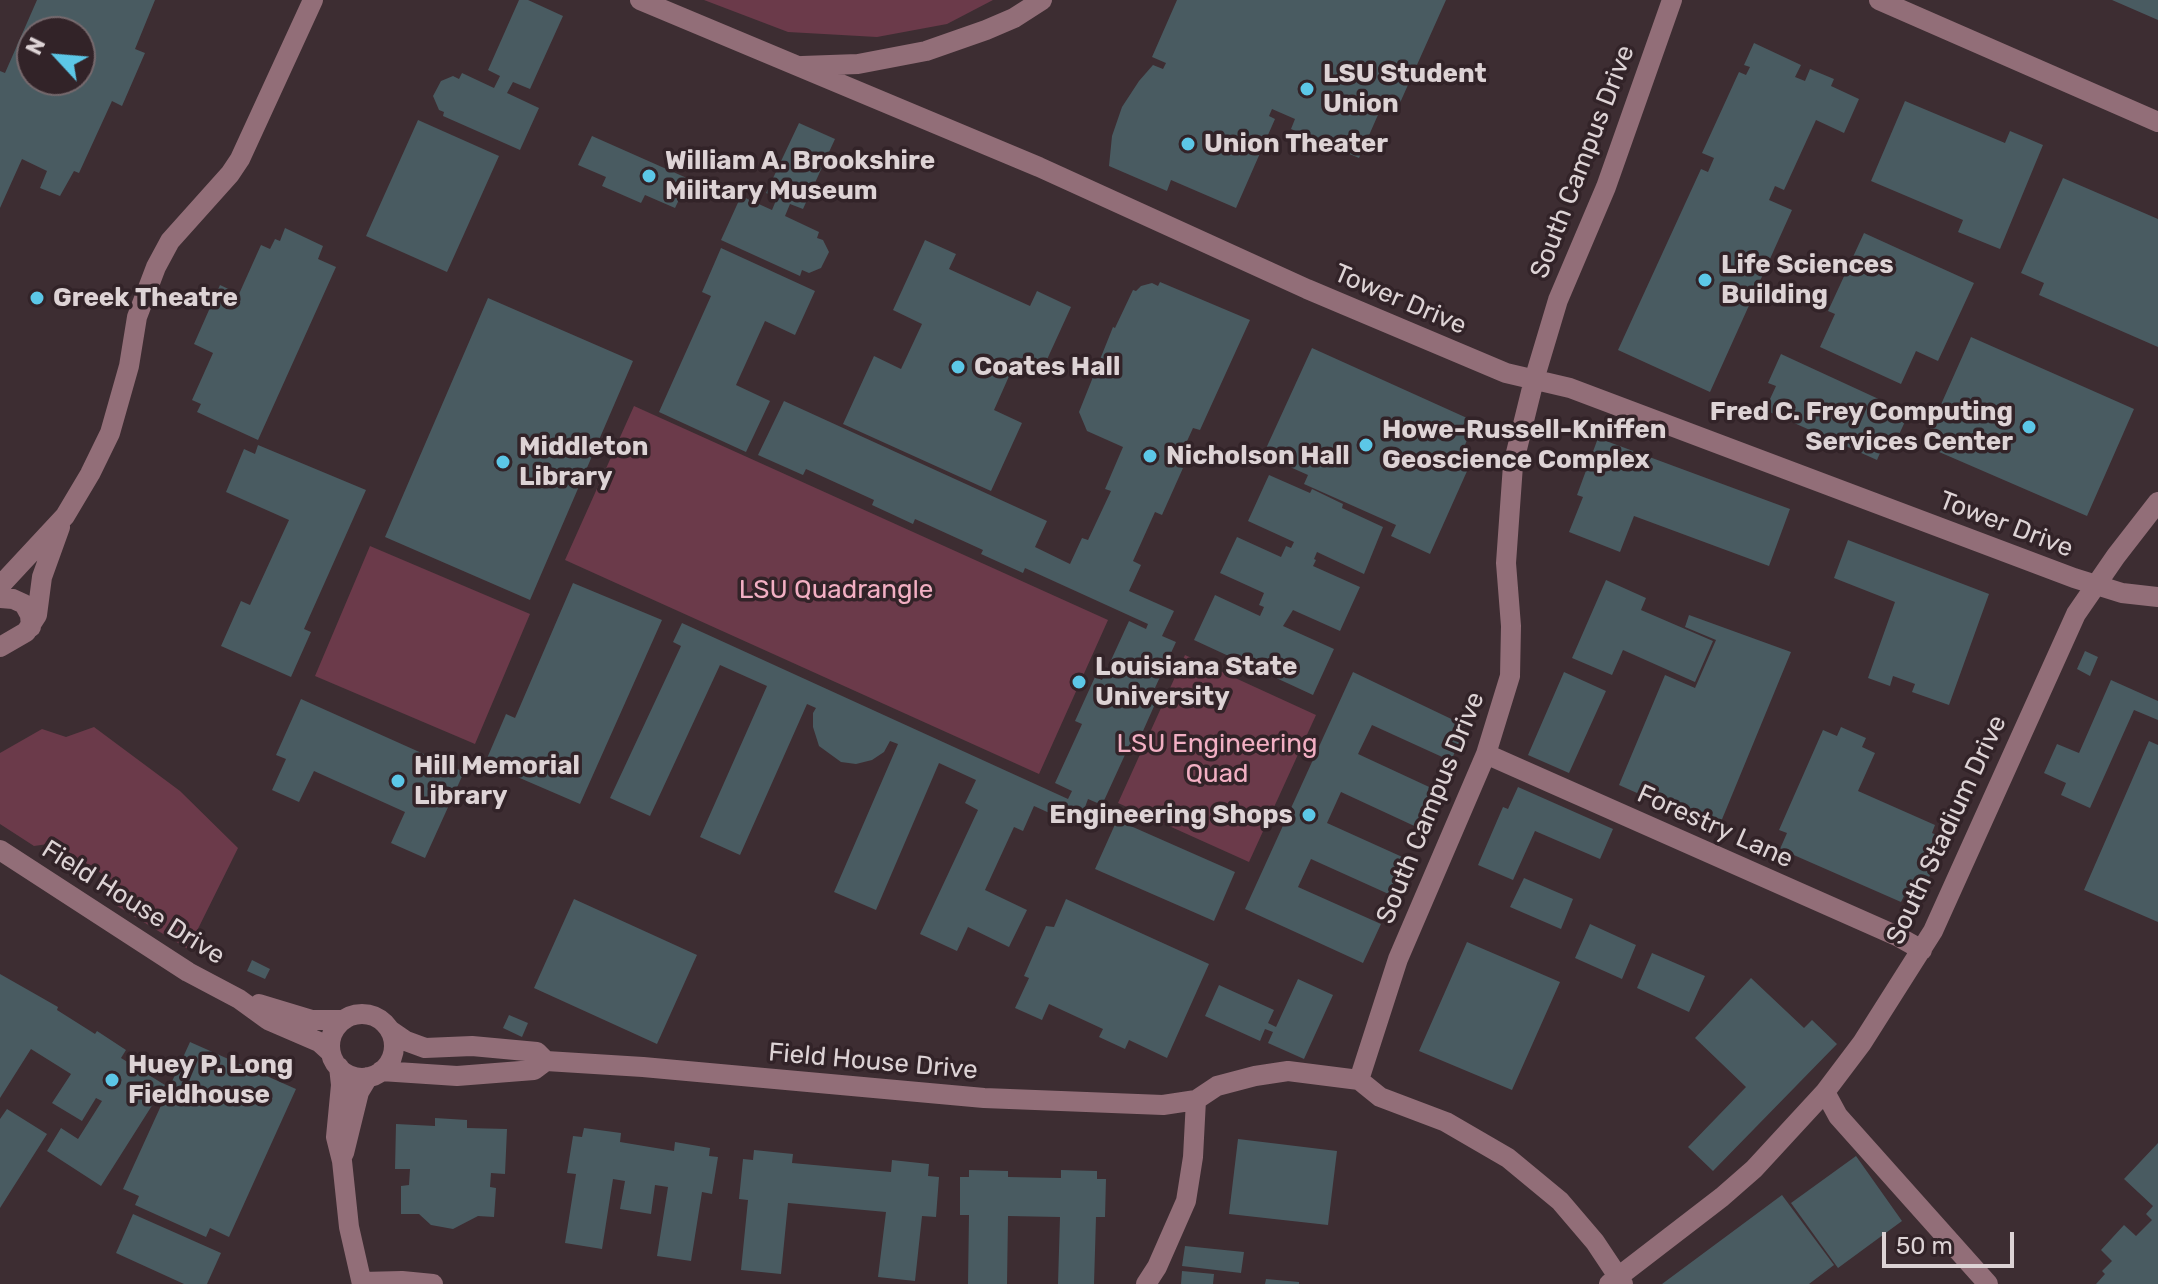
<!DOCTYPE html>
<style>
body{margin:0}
#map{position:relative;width:2158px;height:1284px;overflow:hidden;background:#3d2d32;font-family:Rubik,sans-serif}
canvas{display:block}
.north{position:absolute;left:16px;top:16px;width:80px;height:80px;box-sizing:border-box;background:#322328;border:2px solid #76696d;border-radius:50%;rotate:296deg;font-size:22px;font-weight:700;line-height:32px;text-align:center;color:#ddd3d5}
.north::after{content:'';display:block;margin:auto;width:28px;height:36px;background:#5cc7e7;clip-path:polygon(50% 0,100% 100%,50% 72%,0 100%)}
.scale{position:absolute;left:1882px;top:1232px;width:132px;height:36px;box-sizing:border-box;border:4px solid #ddd3d5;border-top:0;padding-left:10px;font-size:24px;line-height:28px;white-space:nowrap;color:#ddd3d5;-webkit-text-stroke:6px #322328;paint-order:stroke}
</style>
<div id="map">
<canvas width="2158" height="1284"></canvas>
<div class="north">N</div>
<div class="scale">50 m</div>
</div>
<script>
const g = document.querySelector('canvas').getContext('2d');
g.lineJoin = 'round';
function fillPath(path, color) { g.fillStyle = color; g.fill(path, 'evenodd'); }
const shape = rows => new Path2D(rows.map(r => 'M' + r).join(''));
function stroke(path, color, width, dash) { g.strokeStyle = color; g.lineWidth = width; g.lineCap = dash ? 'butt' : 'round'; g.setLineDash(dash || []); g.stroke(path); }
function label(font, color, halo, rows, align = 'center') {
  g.font = font + ' Rubik,sans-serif'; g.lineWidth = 7; g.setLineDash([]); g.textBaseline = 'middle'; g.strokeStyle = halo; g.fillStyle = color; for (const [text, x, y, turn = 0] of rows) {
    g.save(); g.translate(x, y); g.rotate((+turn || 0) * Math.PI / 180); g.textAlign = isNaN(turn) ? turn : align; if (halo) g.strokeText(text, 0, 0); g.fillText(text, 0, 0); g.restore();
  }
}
fillPath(shape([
 [704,0,993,0,947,24,877,37,788,32],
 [634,406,1108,620,1039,774,565,560],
 [370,546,530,614,475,744,315,676],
 [1185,655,1316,715,1249,862,1118,803],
 [94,727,180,791,238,848,188,949,117,906,109,895,113,881,55,843,34,846,0,824,0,753,42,729,66,737]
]), '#6b3a4a');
fillPath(shape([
 [37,0,155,0,135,49,145,53,122,106,112,101,79,173,74,171,60,196,40,188,47,171,22,159,0,208,0,71,5,73],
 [32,32,80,32,80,80,32,80],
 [519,0,528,0,563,16,530,89,513,82,507,93,539,108,520,150,443,116,444,112,439,110,433,96,441,81,453,76,459,79,462,73,494,88,500,76,488,70],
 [1177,0,1446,0,1395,114,1381,108,1359,158,1291,129,1295,119,1272,109,1269,116,1275,119,1236,208,1171,180,1167,191,1109,166,1112,136,1122,107,1139,81,1153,65,1163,69,1166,63,1152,57],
 [2112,0,2158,0,2158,20],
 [1754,43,1801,65,1795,77,1805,81,1810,69,1834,79,1831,86,1859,99,1844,133,1816,120,1784,190,1775,186,1769,200,1792,210,1710,392,1618,350,1701,169,1708,172,1714,158,1702,153,1739,72,1746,75,1750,67,1744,65],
 [1905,101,2005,143,2010,131,2043,145,2000,249,1958,232,1963,220,1871,181],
 [418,120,499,156,447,272,366,236],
 [799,123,835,139,803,209,790,204,785,216,819,232,817,238,823,240,829,252,821,268,809,273,802,270,800,276,721,240,741,196,772,210,777,198,766,193],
 [592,136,689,179,675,208,645,195,641,203,602,186,606,177,578,165],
 [2063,178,2158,219,2158,347,2039,295,2044,283,2021,273],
 [285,228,323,246,318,259,336,267,258,440,197,412,201,404,192,400,213,353,194,344,220,285,239,294,261,245,270,249,275,239,280,241],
 [1864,233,1974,283,1938,361,1916,351,1901,384,1820,347,1835,314,1828,311],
 [925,240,956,254,949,269,1030,306,1037,291,1071,307,1039,377,1014,365,994,410,1022,423,991,491,843,424,874,356,901,369,922,324,893,310],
 [721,248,815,291,795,335,765,321,736,385,770,401,746,452,659,412,711,296,702,292],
 [1160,282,1250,320,1200,430,1193,428,1188,439,1176,465,1183,468,1162,515,1155,512,1133,561,1141,565,1129,591,1174,611,1162,636,1176,642,1149,701,1155,704,1135,749,1129,746,1102,805,1088,799,1078,826,1034,806,1023,831,1014,827,985,890,1027,910,1009,947,968,927,957,951,920,934,978,810,965,803,976,780,939,763,876,910,834,892,898,744,890,741,884,752,872,760,856,764,841,762,819,746,813,727,813,713,816,708,807,704,740,855,700,837,767,686,720,665,650,816,610,798,681,646,673,642,682,623,1068,799,1072,791,1055,783,1082,724,1075,721,1095,677,1102,680,1129,621,1146,629,1148,624,1025,568,1023,573,981,554,983,550,915,519,913,524,872,505,874,500,806,469,803,475,758,455,784,401,1047,521,1035,547,1070,564,1082,538,1088,540,1111,491,1105,489,1123,447,1087,431,1079,412,1113,327,1115,328,1133,290,1136,291,1141,286,1152,283,1158,286],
 [488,298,633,361,530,600,385,537],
 [1971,337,2134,409,2087,516,1923,445],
 [1312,348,1467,418,1460,431,1469,435,1461,455,1472,460,1430,554,1391,536,1396,525,1304,484,1308,475,1263,455],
 [1781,354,1909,413,1896,441,1887,437,1877,460,1765,410,1776,386,1768,383],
 [1598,438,1790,509,1769,566,1634,516,1620,552,1569,532,1583,497,1577,495],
 [258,445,366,490,304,629,311,632,291,677,221,646,241,601,250,605,289,520,226,492,244,449,255,454],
 [1269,475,1310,493,1312,489,1343,504,1342,508,1383,527,1364,574,1317,552,1314,559,1316,560,1313,566,1360,587,1340,631,1293,610,1283,626,1334,649,1313,695,1194,640,1215,595,1260,616,1264,607,1259,605,1264,593,1220,573,1237,537,1281,557,1286,546,1291,548,1294,542,1248,521],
 [1848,540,1989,594,1949,705,1912,692,1915,684,1893,676,1890,686,1868,678,1895,602,1834,578],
 [1606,580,1646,598,1641,610,1713,641,1695,682,1623,650,1612,675,1572,658],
 [573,583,662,620,580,804,485,763,506,714,515,718],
 [1689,615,1791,652,1718,829,1619,785,1665,675,1695,688,1716,640,1685,627],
 [2085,651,2098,657,2090,676,2077,669],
 [1353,672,1466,726,1451,761,1372,725,1358,754,1440,792,1423,830,1341,792,1327,823,1409,860,1393,896,1311,859,1298,887,1381,924,1363,963,1245,909],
 [1564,672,1606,691,1569,773,1528,755],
 [2111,680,2158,701,2158,720,2134,710,2090,808,2061,795,2066,783,2044,773,2057,744,2079,753],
 [301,699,464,772,425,858,391,843,405,812,314,771,299,802,272,790,286,759,276,755],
 [1841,727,1866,738,1862,747,1875,753,1858,791,1935,825,1932,833,1946,839,1918,902,1904,896,1901,902,1780,849,1787,833,1779,830,1823,730,1837,736],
 [2149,741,2158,745,2158,922,2084,890],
 [1518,787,1613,829,1600,859,1535,831,1513,880,1478,865,1503,807,1508,809],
 [1117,820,1235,872,1214,921,1095,869],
 [1524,878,1573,899,1561,929,1510,907],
 [574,899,697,955,657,1044,534,988],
 [1066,899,1209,964,1167,1058,1129,1040,1125,1049,1099,1037,1103,1029,1049,1004,1042,1020,1015,1008,1029,978,1024,976,1046,926,1054,927],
 [1590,924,1636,945,1622,979,1575,958],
 [1467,942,1560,982,1512,1090,1419,1051],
 [1652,953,1705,976,1689,1012,1637,988],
 [252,960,270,969,265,979,247,971],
 [0,974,58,1007,57,1010,95,1034,97,1031,126,1050,121,1058,165,1085,101,1186,47,1151,61,1128,78,1139,102,1101,96,1098,82,1121,52,1103,71,1074,31,1049,0,1098],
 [1751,978,1804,1028,1812,1020,1837,1044,1713,1171,1688,1147,1746,1087,1695,1038],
 [1298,979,1333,995,1304,1059,1268,1043,1273,1032,1265,1029,1260,1041,1205,1016,1219,985,1274,1010,1268,1023,1276,1027],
 [509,1015,528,1023,522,1037,503,1028],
 [190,1042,296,1089,229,1237,210,1228,206,1237,135,1205,139,1196,123,1189],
 [7,1109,47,1134,0,1208,0,1119],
 [435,1118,467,1120,467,1128,507,1129,505,1174,491,1173,490,1187,496,1188,494,1217,478,1216,453,1229,431,1225,419,1214,401,1214,401,1186,409,1185,410,1169,395,1169,396,1124,435,1126],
 [584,1128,621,1133,620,1142,674,1151,675,1142,710,1148,709,1156,718,1157,712,1194,702,1192,691,1261,657,1256,668,1187,655,1185,651,1214,620,1209,625,1181,613,1179,602,1249,565,1243,576,1174,567,1173,573,1136,582,1137],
 [1238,1139,1337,1151,1328,1225,1229,1214],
 [2158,1143,2158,1284,2096,1284,2105,1274,2102,1271,2112,1261,2101,1250,2124,1225,2136,1236,2152,1220,2146,1214,2153,1206,2124,1179],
 [754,1150,793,1154,792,1163,891,1172,892,1160,929,1164,928,1176,939,1177,936,1217,922,1216,915,1281,878,1277,886,1212,788,1203,781,1274,741,1270,748,1200,739,1199,743,1159,753,1160],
 [1856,1156,1902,1221,1838,1268,1791,1203],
 [969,1170,1008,1171,1008,1177,1061,1178,1061,1170,1097,1171,1097,1179,1106,1179,1105,1217,1096,1217,1094,1284,1058,1284,1060,1217,1008,1216,1007,1284,968,1284,969,1215,960,1215,960,1177,969,1177],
 [1782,1195,1834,1265,1809,1284,1662,1284],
 [133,1214,221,1253,207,1284,184,1284,116,1253],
 [1185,1246,1244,1252,1241,1273,1182,1266],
 [1182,1271,1214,1274,1213,1284,1181,1284],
 [1266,1279,1299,1282,1299,1284,1265,1284]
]), '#495b61');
stroke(shape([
 [640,0,1039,167,1307,289,1506,373,1570,388,2074,578,2122,593,2158,597],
 [1879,0,2158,122],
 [802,66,858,64,926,51,986,30,1014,18,1042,0],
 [0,586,65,516,90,474,110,433,129,366,137,317,156,267,170,241,230,174,240,159,313,0],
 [0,598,13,599,24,604,30,615,31,627],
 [0,647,26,632,37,615,42,577,60,527],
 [1486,754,1897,936,1922,950],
 [0,850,188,972,239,999,268,1020,319,1042,331,1053],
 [259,1004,312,1020,344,1020],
 '330 1046a32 32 0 1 1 64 0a32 32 0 1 1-64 0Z',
 [390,1030,406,1041,425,1048,472,1046,537,1052,546,1061,643,1067,984,1098,1163,1105,1196,1100,1217,1086,1255,1076,1288,1071,1359,1080,1380,1097,1446,1122,1508,1158,1560,1201,1595,1242,1623,1284],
 [339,1067,341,1085,336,1137,342,1161,349,1227,362,1284],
 [381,1071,457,1076,534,1070,546,1061],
 [1359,1080,1398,959,1486,754,1510,676,1511,626,1506,563,1513,465,1534,380,1558,300,1606,187,1672,0],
 [1825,1092,1838,1116,1988,1284],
 [344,1153,359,1092,368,1077],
 [362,1282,402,1281,433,1284],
 [1146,1284,1157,1267,1186,1201,1193,1157,1196,1100],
 [1609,1284,1722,1197,1754,1169,1825,1092,1862,1043,1933,931,2076,614,2116,556,2158,502]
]), '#926e78', 20);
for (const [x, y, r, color] of [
 [1307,89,8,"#5cc7e7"],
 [1188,144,8,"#5cc7e7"],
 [649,176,8,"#5cc7e7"],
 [1705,280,8,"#5cc7e7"],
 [37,298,8,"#5cc7e7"],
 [958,367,8,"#5cc7e7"],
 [2029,427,8,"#5cc7e7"],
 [1366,445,8,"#5cc7e7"],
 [1150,456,8,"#5cc7e7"],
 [503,462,8,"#5cc7e7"],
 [1079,682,8,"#5cc7e7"],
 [398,781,8,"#5cc7e7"],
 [1309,815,8,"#5cc7e7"],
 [112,1080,8,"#5cc7e7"]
]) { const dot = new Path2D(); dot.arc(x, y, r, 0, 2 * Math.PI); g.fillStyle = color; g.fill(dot); stroke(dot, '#322328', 3); }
label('bold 26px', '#ddd3d5', '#322328', [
 ["LSU Student",1323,74],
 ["Union",1323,104],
 ["Union Theater",1204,144],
 ["William A. Brookshire",665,161],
 ["Military Museum",665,191],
 ["Life Sciences",1721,265],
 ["Building",1721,295],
 ["Greek Theatre",53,298],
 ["Coates Hall",974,367],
 ["Fred C. Frey Computing",2013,412,"right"],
 ["Services Center",2013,442,"right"],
 ["Howe-Russell-Kniffen",1382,430],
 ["Geoscience Complex",1382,460],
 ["Middleton",519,447],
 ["Library",519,477],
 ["Nicholson Hall",1166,456],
 ["Louisiana State",1095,667],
 ["University",1095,697],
 ["Hill Memorial",414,766],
 ["Library",414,796],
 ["Engineering Shops",1293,815,"right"],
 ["Huey P. Long",128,1065],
 ["Fieldhouse",128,1095]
], 'left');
label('26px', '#ddd3d5', '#322328', [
 ["South Campus Drive",1583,162,-69],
 ["Tower Drive",1400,300,23],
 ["Tower Drive",2006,525,21],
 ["South Campus Drive",1431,808,-68],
 ["Forestry Lane",1715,827,24],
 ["South Stadium Drive",1947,830,-65],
 ["Field House Drive",133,903,32],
 ["Field House Drive",873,1062,5]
]);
label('26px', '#f2afc3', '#322328', [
 ["LSU Quadrangle",836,590],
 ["LSU Engineering",1217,744],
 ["Quad",1217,774]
]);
</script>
